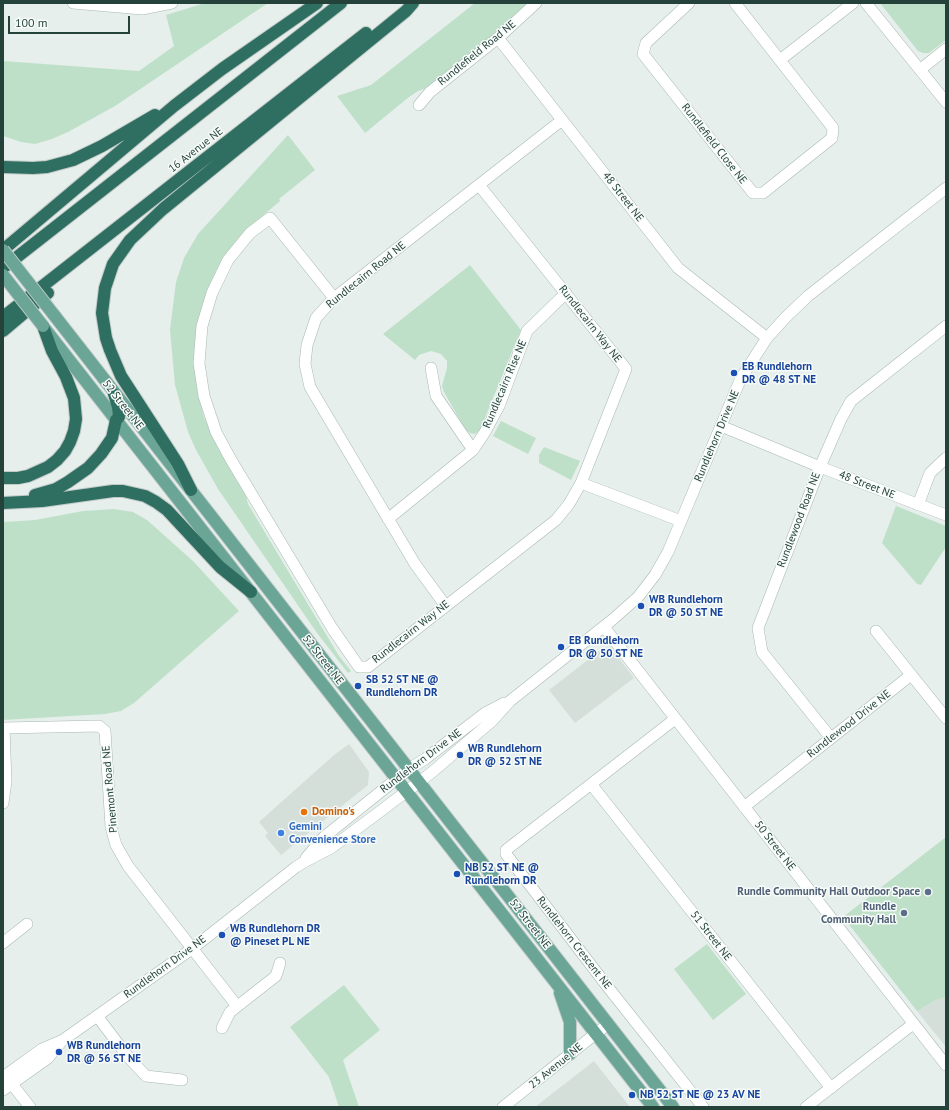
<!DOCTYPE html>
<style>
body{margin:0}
#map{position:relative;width:949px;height:1110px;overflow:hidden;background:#e6efeb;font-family:"PT Sans",sans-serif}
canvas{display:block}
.frame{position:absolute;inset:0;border:4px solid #24423a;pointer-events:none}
.scale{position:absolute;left:8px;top:16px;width:122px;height:18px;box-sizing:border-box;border:2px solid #24423a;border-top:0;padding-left:5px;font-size:12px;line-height:14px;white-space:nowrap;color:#24423a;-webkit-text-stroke:3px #f7fbf9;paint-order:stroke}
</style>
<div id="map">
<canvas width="949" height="1110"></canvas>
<div class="frame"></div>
<div class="scale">100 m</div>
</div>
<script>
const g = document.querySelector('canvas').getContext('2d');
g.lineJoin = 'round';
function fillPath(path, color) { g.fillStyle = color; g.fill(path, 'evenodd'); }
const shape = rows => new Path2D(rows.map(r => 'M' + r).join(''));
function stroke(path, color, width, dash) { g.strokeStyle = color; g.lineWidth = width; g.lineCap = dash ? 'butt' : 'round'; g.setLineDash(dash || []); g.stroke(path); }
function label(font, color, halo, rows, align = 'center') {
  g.font = font + ' "PT Sans",sans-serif'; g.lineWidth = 3; g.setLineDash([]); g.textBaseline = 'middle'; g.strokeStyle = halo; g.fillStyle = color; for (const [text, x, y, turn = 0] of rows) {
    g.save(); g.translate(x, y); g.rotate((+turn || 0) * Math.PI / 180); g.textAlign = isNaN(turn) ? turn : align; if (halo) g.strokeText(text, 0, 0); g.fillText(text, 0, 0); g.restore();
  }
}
fillPath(shape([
 [610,647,634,678,575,723,549,690,602,649],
 [349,744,369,772,368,785,281,855,265,836,268,833,259,822,334,755],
 [946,997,946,1047,917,1011,936,1000],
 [594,1061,630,1107,535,1107]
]), '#d4dfda');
fillPath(shape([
 [205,3,268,3,115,106,68,132,52,139,35,144,21,142,3,136,3,61,139,71,174,46,166,15],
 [475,3,528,3,489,38,424,89,418,91,409,97,365,133,337,96,371,85],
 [880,3,946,3,946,40,929,53,923,53,918,51],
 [288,135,315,170,279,199,280,201,253,224,223,259,209,287,199,316,195,346,195,374,199,398,204,417,217,446,246,496,248,504,339,656,351,671,348,673,317,633,218,489,196,450,188,432,175,385,170,330,176,282,184,258,198,234],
 [470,265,521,330,480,430,475,434,470,433,465,429,444,392,442,386,447,368,447,361,441,354,431,351,419,355,415,360,383,334],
 [501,421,536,438,528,454,493,436],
 [544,447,580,461,571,480,539,463,539,455],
 [896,506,946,526,946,547,921,585,917,584,882,543],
 [114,509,133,512,147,520,193,561,239,611,134,703,121,711,105,714,3,720,3,522,35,520,83,511],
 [946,837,946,997,936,1000,917,1011,843,917],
 [707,944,746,994,713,1020,674,969],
 [344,985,380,1030,343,1060,359,1107,339,1107,329,1077,290,1027]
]), '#bfe0c8');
const minor = shape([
 [73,3,142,9,172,3],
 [689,3,646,43,643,54,753,193,763,193,832,138,833,128,735,3],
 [866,3,946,102],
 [498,38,678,268,767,338],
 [780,60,853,3],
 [921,69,946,49],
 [419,105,430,92,498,38,536,3],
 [334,298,270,218,250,233,228,260,212,293,202,326,199,363,204,396,216,432,230,458,332,628,359,667,368,667,556,520,569,504,581,483,626,369,479,185],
 [431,368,436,396,473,450],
 [721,426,820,467,946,515],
 [581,483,681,521],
 [918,505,930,473,946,458],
 [388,519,473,450,485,432,499,406,527,331,566,293],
 [445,605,415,564,310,387,305,364,307,345,316,318,334,298,562,120],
 [604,627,946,1065],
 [876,631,946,718],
 [675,719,506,850,506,854,607,986,703,1107],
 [3,728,99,726,105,731,111,827,116,845,128,866,237,1006],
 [831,738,762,652,758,628,820,467,841,419,851,401,946,326],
 [591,784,831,1088],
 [3,803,6,781,4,728],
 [744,807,911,675],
 [306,858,324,837,409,769,425,759,485,713,504,703],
 [3,943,27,924],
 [97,1016,129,1058,146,1076,182,1080],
 [222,1028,230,1012,276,976,280,963],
 [3,1077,42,1049,63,1040,97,1016,193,948,296,867,304,862,331,848,370,819,431,773,492,721,510,701,612,620,638,597,655,575,668,552,741,378,767,338,785,318,808,296,946,188],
 [7,1078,30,1107],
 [3,1090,48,1058,61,1042],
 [503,1107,608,1024],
 [806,1107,913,1024]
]);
const major = shape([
 [54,315,673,1107],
 [45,329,653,1107],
 [560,993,570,1022,570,1054]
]);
const highway = shape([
 [3,167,33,168,47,167,73,160,102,146,155,115],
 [3,250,174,106,222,69,317,3],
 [3,268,341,3],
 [3,317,366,33],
 [3,331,48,293],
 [3,478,18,478,28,476,48,467,57,460,65,451,70,442,74,431,76,419,74,398,66,377,52,351,43,326],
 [191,490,178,464,121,376,110,350,106,338,102,313,105,288,113,264,130,240,163,209,406,11,413,3],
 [35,495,56,489,68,482,88,468,101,454,112,438,116,420,119,417,118,407,114,394],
 [3,503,42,501,113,491,123,491,145,496,156,502,167,510,220,567,251,592]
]);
stroke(minor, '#a8b8b2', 12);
stroke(major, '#c2cac8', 14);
stroke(highway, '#c2cac8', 14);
stroke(minor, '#fff', 11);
stroke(major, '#6aa596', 12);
stroke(highway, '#2f6f62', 12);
const majorBridge = shape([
 [3,250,54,315],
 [3,275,43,326]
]);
stroke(majorBridge, '#c2cac8', 14, []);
stroke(majorBridge, '#6aa596', 12);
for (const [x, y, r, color] of [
 [734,373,4,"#1a4fb4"],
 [641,606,4,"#1a4fb4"],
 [561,647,4,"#1a4fb4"],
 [358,686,4,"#1a4fb4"],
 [460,755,4,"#1a4fb4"],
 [304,812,4,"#e8710a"],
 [281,833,4,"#3f7fe0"],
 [457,874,4,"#1a4fb4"],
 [928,892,4,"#5c6f8a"],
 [904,913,4,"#5c6f8a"],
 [222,935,4,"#1a4fb4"],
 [59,1052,4,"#1a4fb4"],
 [632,1095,4,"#1a4fb4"]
]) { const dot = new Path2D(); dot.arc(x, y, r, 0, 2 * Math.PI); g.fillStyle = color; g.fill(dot); stroke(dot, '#f7fbf9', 1.5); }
label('11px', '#24423a', '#f7fbf9', [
 ["Rundlefield Road NE",477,53,-39],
 ["Rundlefield Close NE",714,144,52],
 ["16 Avenue NE",196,150,-38],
 ["48 Street NE",623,197,52],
 ["Rundlecairn Road NE",366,275,-39],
 ["Rundlecairn Way NE",590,324,52],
 ["Rundlecairn Rise NE",505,384,-67],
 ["52 Street NE",123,405,52],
 ["Rundlehorn Drive NE",717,436,-67],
 ["48 Street NE",867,485,21],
 ["Rundlewood Road NE",799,520,-69],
 ["Rundlecairn Way NE",411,632,-38],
 ["52 Street NE",323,660,52],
 ["Rundlewood Drive NE",849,724,-38],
 ["Rundlehorn Drive NE",421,761,-37],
 ["Pinemont Road NE",110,789,-95],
 ["50 Street NE",775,846,52],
 ["52 Street NE",530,924,52],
 ["51 Street NE",711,936,52],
 ["Rundlehorn Crescent NE",574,943,52],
 ["Rundlehorn Drive NE",165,967,-36],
 ["23 Avenue NE",556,1066,-39]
]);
label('bold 11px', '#164399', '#f7fbf9', [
 ["EB Rundlehorn",742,367],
 ["DR @ 48 ST NE",742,380],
 ["WB Rundlehorn",649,600],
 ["DR @ 50 ST NE",649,613],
 ["EB Rundlehorn",569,641],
 ["DR @ 50 ST NE",569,654],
 ["SB 52 ST NE @",366,680],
 ["Rundlehorn DR",366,693],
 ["WB Rundlehorn",468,749],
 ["DR @ 52 ST NE",468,762],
 ["NB 52 ST NE @",465,868],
 ["Rundlehorn DR",465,881],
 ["WB Rundlehorn DR",230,929],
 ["@ Pineset PL NE",230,942],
 ["WB Rundlehorn",67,1046],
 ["DR @ 56 ST NE",67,1059],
 ["NB 52 ST NE @ 23 AV NE",640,1095]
], 'left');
label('bold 11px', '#c56008', '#f7fbf9', [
 ["Domino's",312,812]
], 'left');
label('bold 11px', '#366cbe', '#f7fbf9', [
 ["Gemini",289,827],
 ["Convenience Store",289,840]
], 'left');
label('bold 11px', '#4e5e75', '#f7fbf9', [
 ["Rundle Community Hall Outdoor Space",920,892],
 ["Rundle",896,907],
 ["Community Hall",896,920]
], 'right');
</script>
